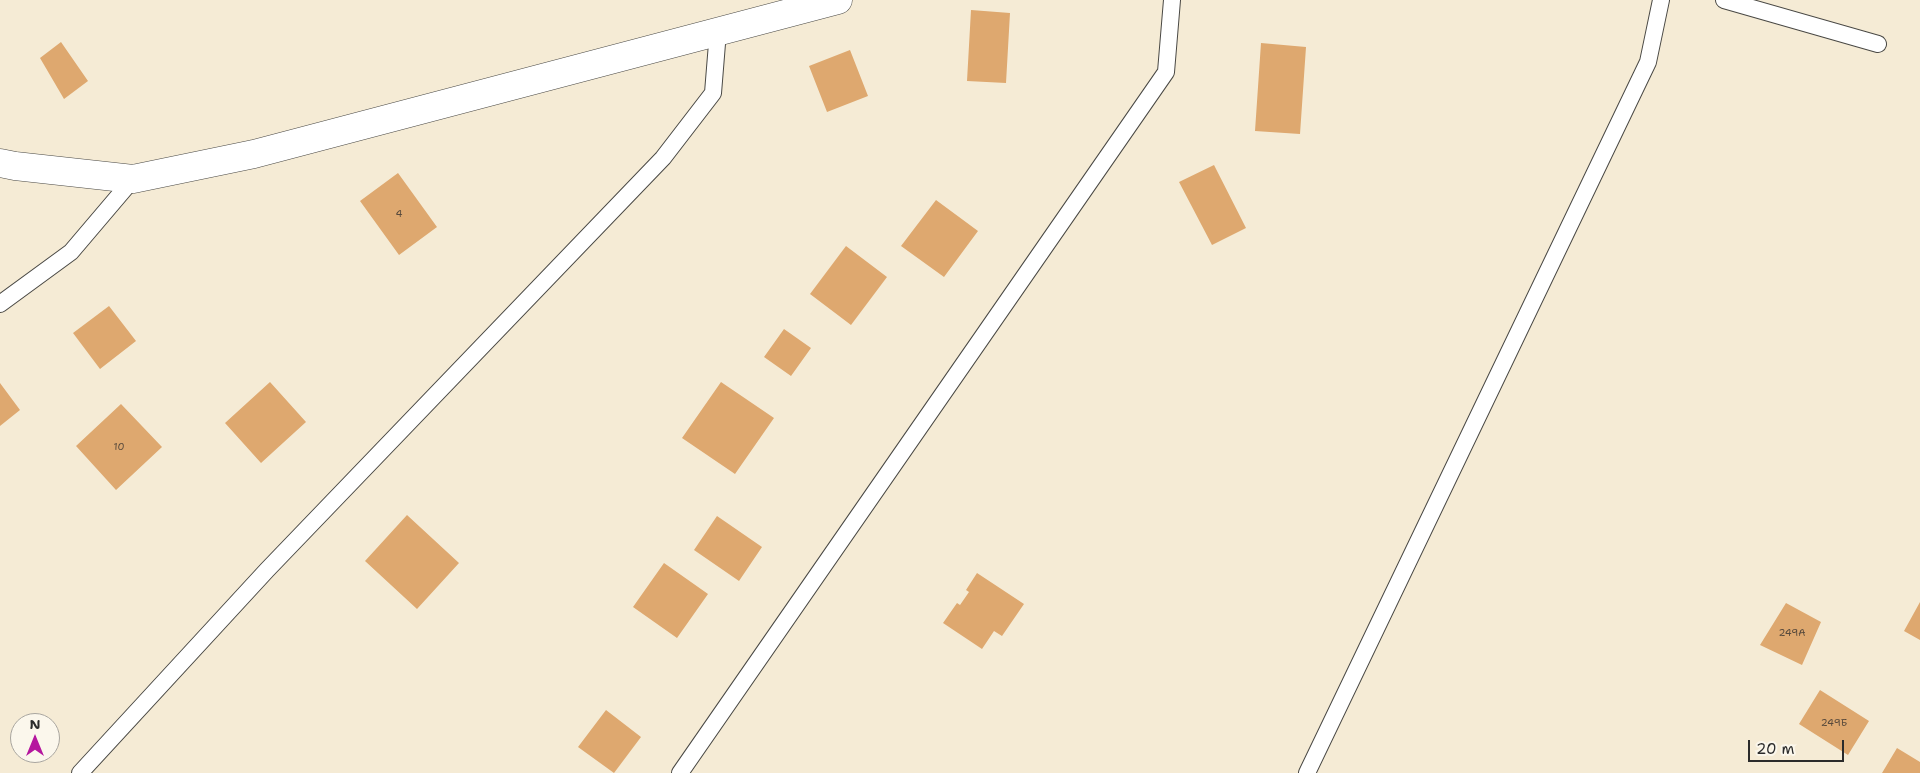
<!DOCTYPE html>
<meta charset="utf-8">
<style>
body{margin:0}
#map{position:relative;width:1920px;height:773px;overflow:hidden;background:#f5ebd5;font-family:"Shantell Sans",sans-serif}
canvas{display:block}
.north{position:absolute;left:10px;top:713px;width:50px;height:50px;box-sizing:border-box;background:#fbf7ec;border:1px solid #a8a59f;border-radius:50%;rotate:0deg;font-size:14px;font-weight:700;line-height:20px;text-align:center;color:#2b2b2b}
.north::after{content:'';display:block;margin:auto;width:18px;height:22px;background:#b5179e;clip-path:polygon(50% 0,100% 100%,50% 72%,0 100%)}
.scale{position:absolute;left:1748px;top:740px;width:96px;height:22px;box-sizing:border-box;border:2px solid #2b2b2b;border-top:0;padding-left:6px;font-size:15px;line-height:18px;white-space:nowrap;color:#2b2b2b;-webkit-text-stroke:4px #fbf7ec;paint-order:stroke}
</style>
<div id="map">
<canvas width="1920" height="773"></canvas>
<div class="north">N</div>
<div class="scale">20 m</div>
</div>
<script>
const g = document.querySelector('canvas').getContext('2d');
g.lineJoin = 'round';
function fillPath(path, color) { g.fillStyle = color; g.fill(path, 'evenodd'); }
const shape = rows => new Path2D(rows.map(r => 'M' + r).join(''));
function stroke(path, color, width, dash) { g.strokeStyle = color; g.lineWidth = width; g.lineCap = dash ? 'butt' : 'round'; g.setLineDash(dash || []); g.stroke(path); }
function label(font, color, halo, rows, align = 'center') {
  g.font = font + ' "Shantell Sans",sans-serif'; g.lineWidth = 4; g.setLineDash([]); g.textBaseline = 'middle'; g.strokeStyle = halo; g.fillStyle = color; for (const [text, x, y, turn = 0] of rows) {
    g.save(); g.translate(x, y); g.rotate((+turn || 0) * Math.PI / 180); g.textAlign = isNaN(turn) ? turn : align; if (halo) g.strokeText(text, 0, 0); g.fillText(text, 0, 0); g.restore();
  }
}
fillPath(shape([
 [971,10,1010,13,1006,83,967,81],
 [61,42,88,81,64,99,40,58],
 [1261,43,1306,47,1300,134,1255,131],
 [850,50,868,96,827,112,809,66],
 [1214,165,1246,228,1212,245,1179,182],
 [398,173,437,227,399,255,360,201],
 [936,200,978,231,944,277,901,246],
 [846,246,887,277,851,325,810,294],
 [109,306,136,341,100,369,73,333],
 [784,329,811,348,791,376,764,357],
 [270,382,306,422,261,463,225,423],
 [721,382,774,418,735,474,682,438],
 [0,383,20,410,0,426],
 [121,404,162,447,116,490,76,446],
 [407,515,459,563,417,609,365,561],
 [717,516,762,547,739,581,694,550],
 [664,563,708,594,677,638,633,607],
 [977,573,1024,604,1002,636,994,631,982,649,943,623,957,603,960,605,969,592,966,590],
 [1920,602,1920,640,1904,631],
 [1786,603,1821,622,1802,665,1760,645],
 [1820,690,1869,721,1848,755,1799,724],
 [606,710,641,737,614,773,578,747],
 [1897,748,1920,762,1920,773,1882,773]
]), '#dea86f');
const service = shape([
 [1724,0,1878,44],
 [0,304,71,252,133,179],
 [80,773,267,570,663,158,713,93,718,31],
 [680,773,1166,72,1172,0],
 [1307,773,1648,62,1661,0]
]);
const minor = shape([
 [0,163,15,166,133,179,254,154,838,0]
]);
stroke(service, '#494844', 18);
stroke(minor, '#494844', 29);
stroke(service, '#fff', 16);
stroke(minor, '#fff', 28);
label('10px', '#584a3c', null, [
 ["4",399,214],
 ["10",119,447],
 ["249А",1792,633],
 ["249Б",1834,723]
]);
</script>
